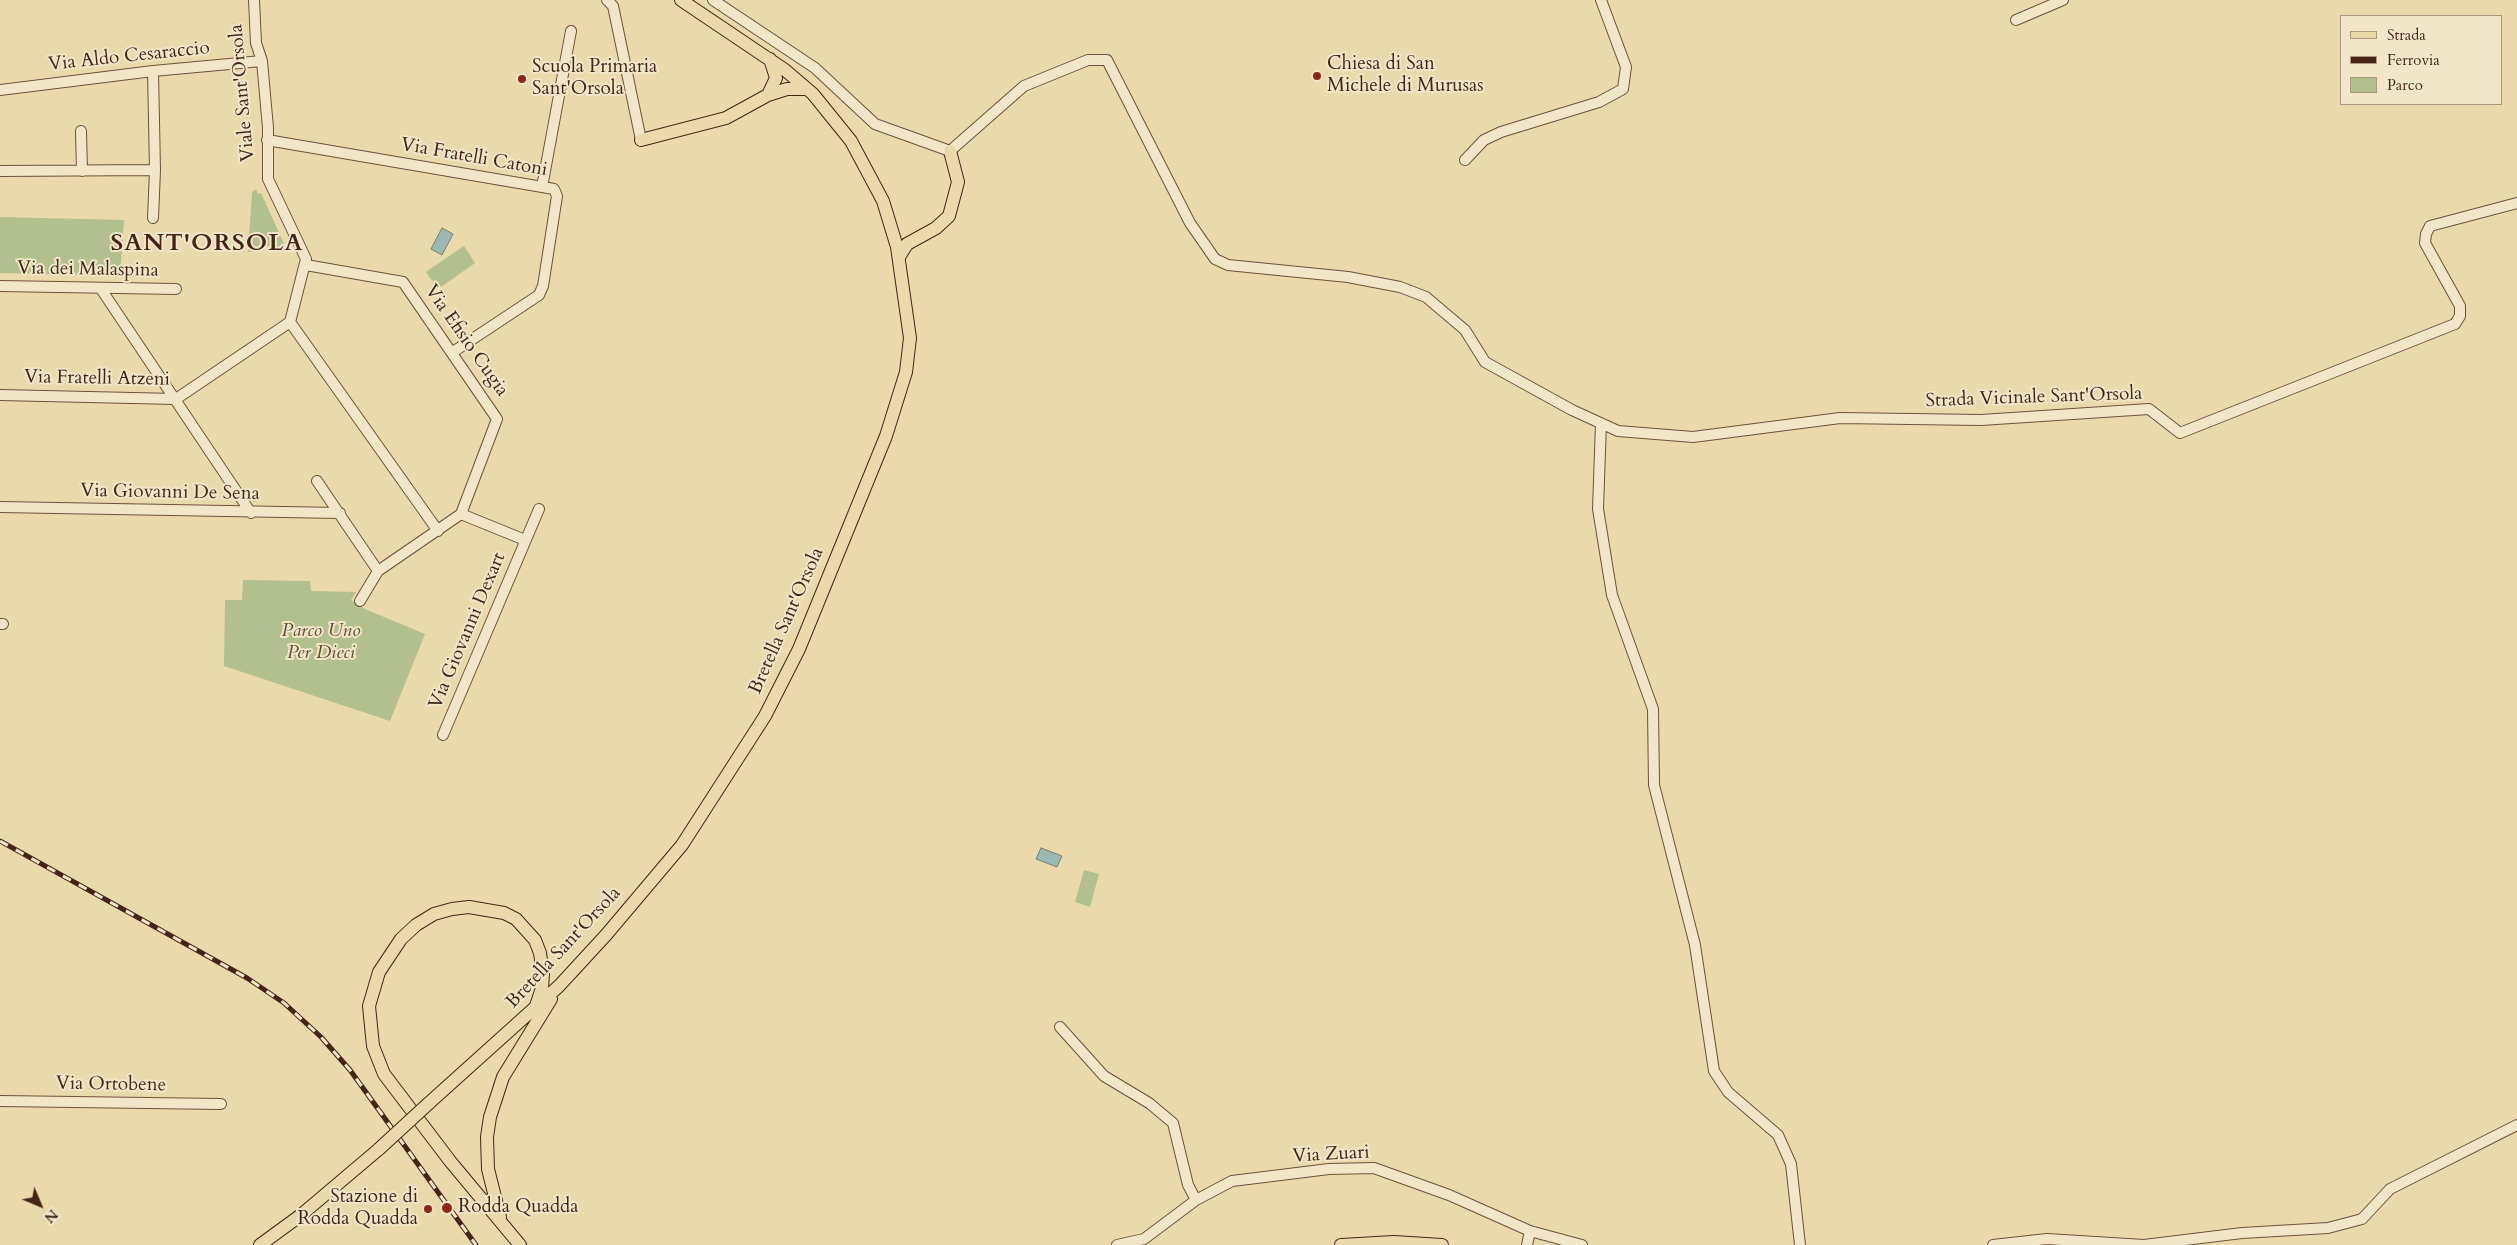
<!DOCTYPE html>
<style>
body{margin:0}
#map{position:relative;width:2517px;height:1245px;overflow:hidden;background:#ead9aa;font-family:Cardo,serif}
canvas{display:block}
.legend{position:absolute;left:2340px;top:15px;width:162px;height:90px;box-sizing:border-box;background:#f1e6c8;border:1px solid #ac9881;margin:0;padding:6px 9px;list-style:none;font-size:15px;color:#452417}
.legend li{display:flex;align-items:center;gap:10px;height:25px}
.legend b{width:25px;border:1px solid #ac9881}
.north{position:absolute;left:15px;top:1180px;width:50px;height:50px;-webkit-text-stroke:4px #f1e6c8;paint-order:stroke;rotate:135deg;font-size:14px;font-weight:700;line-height:20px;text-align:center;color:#452417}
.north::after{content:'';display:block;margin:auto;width:18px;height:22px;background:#452417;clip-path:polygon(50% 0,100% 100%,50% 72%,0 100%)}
</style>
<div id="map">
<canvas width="2517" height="1245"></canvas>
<ul class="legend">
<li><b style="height:6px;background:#ead9aa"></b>Strada</li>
<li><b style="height:6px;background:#452417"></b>Ferrovia</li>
<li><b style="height:14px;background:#b1c08c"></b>Parco</li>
</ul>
<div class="north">N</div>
</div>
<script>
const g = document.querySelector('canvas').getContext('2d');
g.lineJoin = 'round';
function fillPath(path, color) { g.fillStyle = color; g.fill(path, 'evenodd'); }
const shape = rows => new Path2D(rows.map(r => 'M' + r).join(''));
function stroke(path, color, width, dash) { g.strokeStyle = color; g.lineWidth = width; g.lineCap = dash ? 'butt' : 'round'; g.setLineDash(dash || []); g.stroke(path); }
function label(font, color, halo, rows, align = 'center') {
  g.font = font + ' Cardo,serif'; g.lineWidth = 4; g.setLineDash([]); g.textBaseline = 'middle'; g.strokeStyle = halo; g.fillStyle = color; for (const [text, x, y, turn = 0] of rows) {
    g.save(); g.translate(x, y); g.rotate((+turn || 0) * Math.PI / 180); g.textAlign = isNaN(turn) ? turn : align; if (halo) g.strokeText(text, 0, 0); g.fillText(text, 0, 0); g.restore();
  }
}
fillPath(shape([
 [256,189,258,194,261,193,286,248,259,245,258,251,248,252,252,192],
 [0,217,124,220,120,276,0,273],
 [464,246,475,263,438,289,426,272],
 [243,580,310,581,311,591,356,592,351,600,365,609,425,634,390,721,224,666,225,600,242,600],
 [1084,870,1099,874,1090,907,1075,902]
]), '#b1c08c');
const water = shape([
 [442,228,453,234,442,255,431,249,442,228],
 [1041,848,1062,856,1057,867,1036,859,1041,848]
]);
fillPath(water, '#9bb8b3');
stroke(water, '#797d75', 1);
const minor = shape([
 [254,0,256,43,262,61,268,128,268,179,306,259,290,322],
 [607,0,613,6,641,140],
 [713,0,815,68,875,124,950,151,1024,86,1088,60,1107,60,1190,223,1215,259,1228,265,1348,277,1400,287,1426,297,1465,330,1485,362,1572,410,1618,431,1693,437,1840,418,1981,420,2149,409,2180,433,2455,324,2460,316,2460,306,2425,243,2426,234,2430,226,2517,203],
 [2016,20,2063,0],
 [0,90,153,71,262,61],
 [81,131,82,171],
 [267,140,554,189,557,196,543,286,539,295,453,352],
 [1465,160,1484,140,1501,132,1599,102,1623,89,1626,67,1601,0],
 [0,171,155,170,153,71],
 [542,187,571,31],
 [153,218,155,170],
 [306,265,403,282,497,419,461,514,378,571,360,601],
 [0,286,176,289],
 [101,289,251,513],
 [290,322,438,531],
 [0,395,176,399,290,322],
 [1601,423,1598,509,1612,595,1653,709,1654,785,1695,945,1714,1071,1728,1092,1778,1135,1791,1164,1800,1245],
 [317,481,378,571],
 [0,507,340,513],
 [461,514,525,540],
 [0,624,3,624],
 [443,735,539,509],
 [1060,1027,1104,1076,1149,1103,1173,1123,1188,1185,1196,1200],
 [0,1101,221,1104],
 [1117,1245,1144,1239,1196,1200,1232,1181,1329,1169,1374,1168,1449,1195,1530,1231,1582,1245],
 [1527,1245,1530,1231],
 [1993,1245,2047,1239,2144,1245,2242,1233,2328,1228,2362,1219,2390,1189,2517,1125]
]);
const major = shape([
 [768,95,776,78,770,59],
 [641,140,726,118,768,95,787,89,807,89],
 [899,257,907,244,936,228,949,216,958,182,950,151],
 [429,1103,559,986,606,935,682,845,765,716,799,649,886,436,906,372,910,338,897,247,883,201,851,141,813,94,785,70,681,0],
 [500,1217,488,1169,487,1137,490,1117,503,1077,551,999],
 [260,1245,301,1215,379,1149],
 [520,1245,450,1161,384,1074,373,1046,369,1006,379,972,401,939,416,925,434,914,452,909,469,907,504,913,516,919,535,940,540,953,543,974,542,988,536,1006],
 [1341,1245,1394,1242,1442,1245]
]);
stroke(minor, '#6e513c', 12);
stroke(major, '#452417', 14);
stroke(minor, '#f1e6c8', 10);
stroke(major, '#ead9aa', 12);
const rail = shape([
 [0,841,247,978,284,1003,321,1037,350,1070,476,1245]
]);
stroke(rail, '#452417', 5);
stroke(rail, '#f1e6c8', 3, [9]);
const majorBridge = shape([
 [379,1149,429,1103]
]);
stroke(majorBridge, '#452417', 14, []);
stroke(majorBridge, '#ead9aa', 12);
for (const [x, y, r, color] of [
 [1317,76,5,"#8f2418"],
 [522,79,5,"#8f2418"],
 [447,1208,6,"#8f2418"],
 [428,1209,5,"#8f2418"]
]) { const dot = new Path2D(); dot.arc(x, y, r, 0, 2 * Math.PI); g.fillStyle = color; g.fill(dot); stroke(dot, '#f1e6c8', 2); }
label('19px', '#452417', '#f1e6c8', [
 ["Via Aldo Cesaraccio",129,57,-6],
 ["Viale Sant'Orsola",243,93,-95],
 ["Via Fratelli Catoni",474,158,10],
 ["Via dei Malaspina",88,270,1],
 ["Via Efisio Cugia",466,341,55],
 ["Via Fratelli Atzeni",97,379,1],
 ["Strada Vicinale Sant'Orsola",2034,398,-2],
 ["Via Giovanni De Sena",170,493,1],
 ["Bretella Sant'Orsola",787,621,-66],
 ["Via Giovanni Dexart",468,631,-67],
 ["Bretella Sant'Orsola",564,948,-47],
 ["Via Ortobene",111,1085,1],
 ["Via Zuari",1331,1155,-3]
]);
label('19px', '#452417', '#f1e6c8', [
 ["Chiesa di San",1327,65],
 ["Michele di Murusas",1327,87],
 ["Scuola Primaria",532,68],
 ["Sant'Orsola",532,90],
 ["Stazione di",418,1198,"right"],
 ["Rodda Quadda",418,1220,"right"],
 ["Rodda Quadda",458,1208]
], 'left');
label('italic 19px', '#604b34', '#f1e6c8', [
 ["Parco Uno",321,632],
 ["Per Dieci",321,654]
]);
g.letterSpacing = '1px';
label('bold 24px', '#452417', '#f1e6c8', [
 ["SANT'ORSOLA",207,244]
]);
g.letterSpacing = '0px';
</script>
